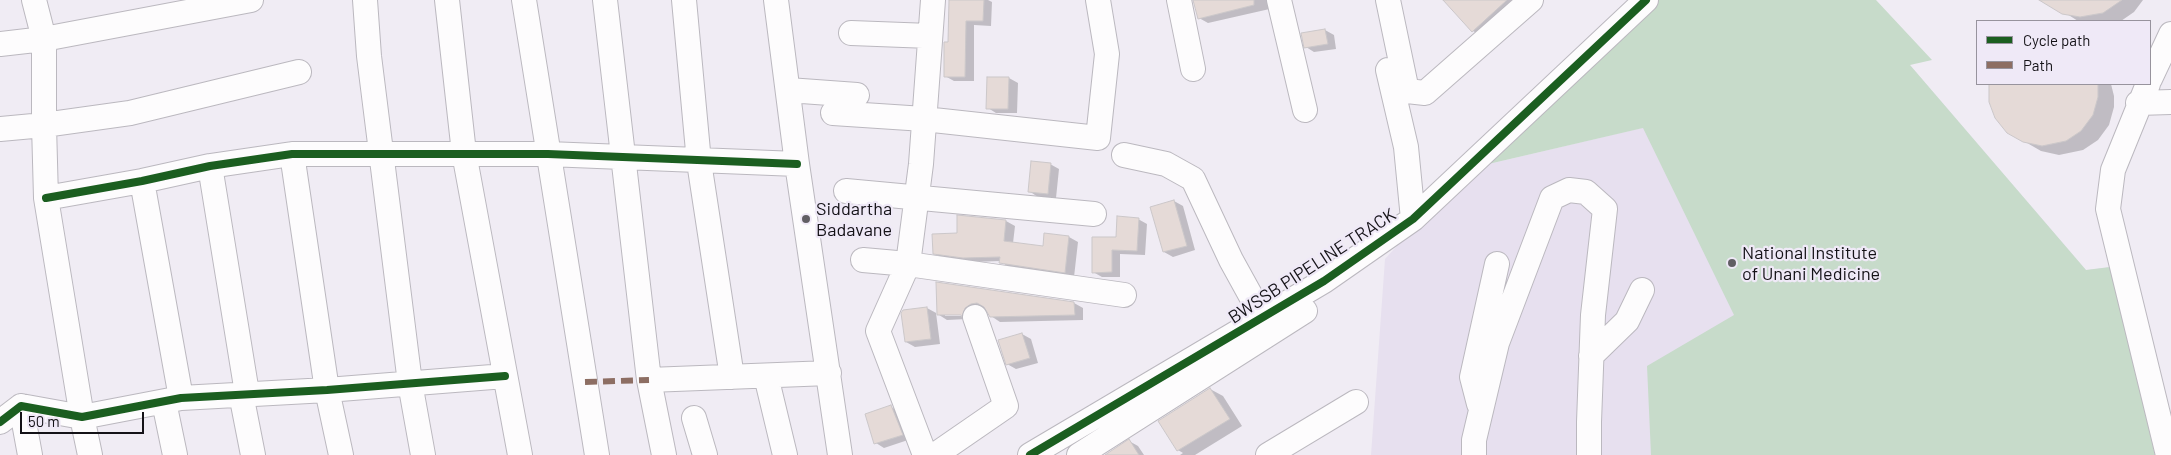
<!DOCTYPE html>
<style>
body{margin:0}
#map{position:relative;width:2171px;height:455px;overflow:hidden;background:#f0ecf4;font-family:Barlow,sans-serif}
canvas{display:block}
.legend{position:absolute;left:1976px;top:20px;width:175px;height:65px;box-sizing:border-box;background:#efe9f7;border:1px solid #97939d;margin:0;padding:6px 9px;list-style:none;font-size:15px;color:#141217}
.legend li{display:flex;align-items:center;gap:10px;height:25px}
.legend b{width:25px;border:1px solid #97939d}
.scale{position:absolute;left:20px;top:412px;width:124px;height:22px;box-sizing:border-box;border:2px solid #141217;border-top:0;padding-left:6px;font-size:15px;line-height:18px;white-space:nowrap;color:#141217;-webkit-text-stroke:4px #efe9f7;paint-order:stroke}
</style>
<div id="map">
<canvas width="2171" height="455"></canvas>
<ul class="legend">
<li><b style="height:6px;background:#1b5e20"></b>Cycle path</li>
<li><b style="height:6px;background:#8d6e63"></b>Path</li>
</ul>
<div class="scale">50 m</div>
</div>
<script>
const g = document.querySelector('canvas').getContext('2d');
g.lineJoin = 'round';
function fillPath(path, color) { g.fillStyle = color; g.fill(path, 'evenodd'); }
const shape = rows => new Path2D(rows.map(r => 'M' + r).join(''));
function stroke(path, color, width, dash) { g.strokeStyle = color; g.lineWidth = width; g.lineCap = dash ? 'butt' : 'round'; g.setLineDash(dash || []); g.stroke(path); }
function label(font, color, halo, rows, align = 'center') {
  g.font = font + ' Barlow,sans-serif'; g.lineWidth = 4.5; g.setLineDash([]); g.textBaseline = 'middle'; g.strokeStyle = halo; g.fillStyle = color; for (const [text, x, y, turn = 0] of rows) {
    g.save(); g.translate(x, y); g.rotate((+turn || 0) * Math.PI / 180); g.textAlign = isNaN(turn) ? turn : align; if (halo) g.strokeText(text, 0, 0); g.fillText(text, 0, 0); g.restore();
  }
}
fillPath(shape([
 [1910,65,2086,270,2110,267,2155,455,1371,455,1385,259,1467,169]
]), '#e7e0ef');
fillPath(shape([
 [1643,0,1876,0,1932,60,1910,65,2086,270,2110,267,2155,455,1651,455,1647,366,1734,315,1643,128,1467,169]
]), '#c7dbca');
fillPath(shape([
 [951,0,988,0,992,2,991,26,974,25,974,81,954,81,945,76,949,43],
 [1195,0,1276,0,1274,8,1208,23,1199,18],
 [1444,0,1534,0,1489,40,1473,31],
 [2045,0,2143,0,2134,12,2121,21,2078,21],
 [1325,30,1334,35,1336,49,1314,52,1306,47],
 [1009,78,1018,83,1017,113,996,113,988,108],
 [1990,84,2111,84,2114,96,2114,107,2109,125,2098,140,2083,150,2059,155,2041,151,2008,132,1991,102],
 [1050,164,1059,169,1056,198,1038,197,1029,191],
 [1174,201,1183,206,1195,250,1173,257,1164,252],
 [958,216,1006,221,1015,226,1013,243,1044,247,1045,234,1069,237,1078,242,1074,277,1009,268,1001,261,972,262,943,258,934,253,959,234],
 [1138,219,1147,224,1145,255,1120,254,1120,277,1102,277,1093,272,1117,238],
 [937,283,1074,303,1083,308,1083,320,1000,322,991,316,986,308,980,308,967,319,947,320,936,313,940,344,915,347,906,342,927,308,938,314],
 [967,313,967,316,945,316,945,314],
 [1022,334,1031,339,1038,363,1016,369,1007,364],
 [1210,389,1223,396,1242,426,1195,455,1180,455,1183,453,1178,450],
 [891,407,900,412,911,439,884,448,876,443],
 [1129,441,1138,446,1144,455,1108,455]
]), '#0003');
const building = shape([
 [949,0,984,0,983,21,966,21,965,77,944,77,944,42,948,42,949,0],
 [1193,0,1254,0,1254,5,1198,19,1193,0],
 [1443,0,1507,0,1472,32,1443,0],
 [2039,0,2122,0,2103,13,2080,17,2062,14,2039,0],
 [1325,29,1328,44,1304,48,1301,33,1325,29],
 [987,77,1009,77,1008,109,986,109,987,77],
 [1989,84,2098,84,2098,97,2093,115,2081,131,2066,141,2042,146,2023,142,2007,133,1995,118,1989,102,1989,84],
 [1031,161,1051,163,1048,194,1028,192,1031,161],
 [1174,200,1187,246,1163,252,1150,207,1174,200],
 [957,215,1006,220,1004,241,1043,246,1044,233,1069,236,1065,273,999,263,1000,257,963,258,933,254,932,234,957,233,957,215],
 [1117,216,1139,218,1137,251,1112,250,1112,272,1092,273,1092,237,1116,237,1117,216],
 [936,282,1074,302,1075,315,990,317,984,307,977,303,971,304,965,308,962,317,961,315,937,315,936,282],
 [927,307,931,339,905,342,901,313,903,310,927,307],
 [1022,333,1030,358,1006,365,998,340,1022,333],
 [1210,388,1230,419,1177,451,1158,421,1210,388],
 [891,405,903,435,874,444,865,414,891,405],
 [1129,439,1139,455,1105,455,1129,439]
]);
fillPath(building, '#e5dad7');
stroke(building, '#cbc7c9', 1);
const minor = shape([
 [34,0,44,39,44,125,46,198,82,417,90,455],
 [365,0,369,56,410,383,423,455],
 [447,0,464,153,520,455],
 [524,0,597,455],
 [605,0,649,380,664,455],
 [684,0,699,162,732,377],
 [776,0,797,164,840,455],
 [1179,0,1193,69],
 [1279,0,1305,110],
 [1388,0,1407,91,1425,93,1531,0],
 [851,33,930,36],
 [0,44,44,39,251,0],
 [1388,70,1406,147,1413,219],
 [2150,79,2171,34],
 [2148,84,2113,170,2108,209,2168,455],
 [788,90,857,95],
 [2138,103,2171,102],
 [833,113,924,119,1098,138,1107,54,1098,0],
 [0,129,44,125,130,113,299,72],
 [292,154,327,390,341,455],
 [1124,155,1166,164,1193,179,1231,260,1263,318],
 [210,166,247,393],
 [142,181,181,398],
 [846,191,1094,214],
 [46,198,142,181,210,166,292,154,548,154,797,164],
 [863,260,908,264,1124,295],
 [1591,356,1627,321,1642,290],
 [766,376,785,455],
 [649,380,829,373],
 [241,394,253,455],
 [164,402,175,455],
 [1479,404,1472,377,1497,264],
 [21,406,30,455],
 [694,418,705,455],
 [0,422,21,406,82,417,181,398,327,390,505,376],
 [925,455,878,331,908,264,921,164,933,0],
 [935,455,1006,406,975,317],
 [1030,455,1324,281,1413,219,1646,0],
 [1079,455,1305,311],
 [1268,455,1356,402],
 [1474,455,1474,440,1497,343,1552,198,1569,190,1586,192,1605,209,1593,315,1589,422,1589,455]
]);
stroke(minor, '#bbb8bf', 26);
stroke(minor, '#fdfcfd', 24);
stroke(shape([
 [585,382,649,380]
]), '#8d6e63', 6, [12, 6]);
stroke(shape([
 [46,198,142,181,210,166,292,154,548,154,797,164],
 [0,422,21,406,82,417,181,398,327,390,505,376],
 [1030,455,1324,281,1413,219,1646,0]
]), '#1b5e20', 8);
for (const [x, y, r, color] of [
 [806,219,5,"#615e64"],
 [1732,263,5,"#615e64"]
]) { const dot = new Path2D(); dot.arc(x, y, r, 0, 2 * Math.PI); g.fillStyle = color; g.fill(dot); stroke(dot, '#efe9f7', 2); }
label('18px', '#141217', '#efe9f7', [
 ["Siddartha",816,209],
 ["Badavane",816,230],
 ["National Institute",1742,253],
 ["of Unani Medicine",1742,274]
], 'left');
label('18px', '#141217', '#efe9f7', [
 ["BWSSB PIPELINE TRACK",1312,266,-33]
]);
</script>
